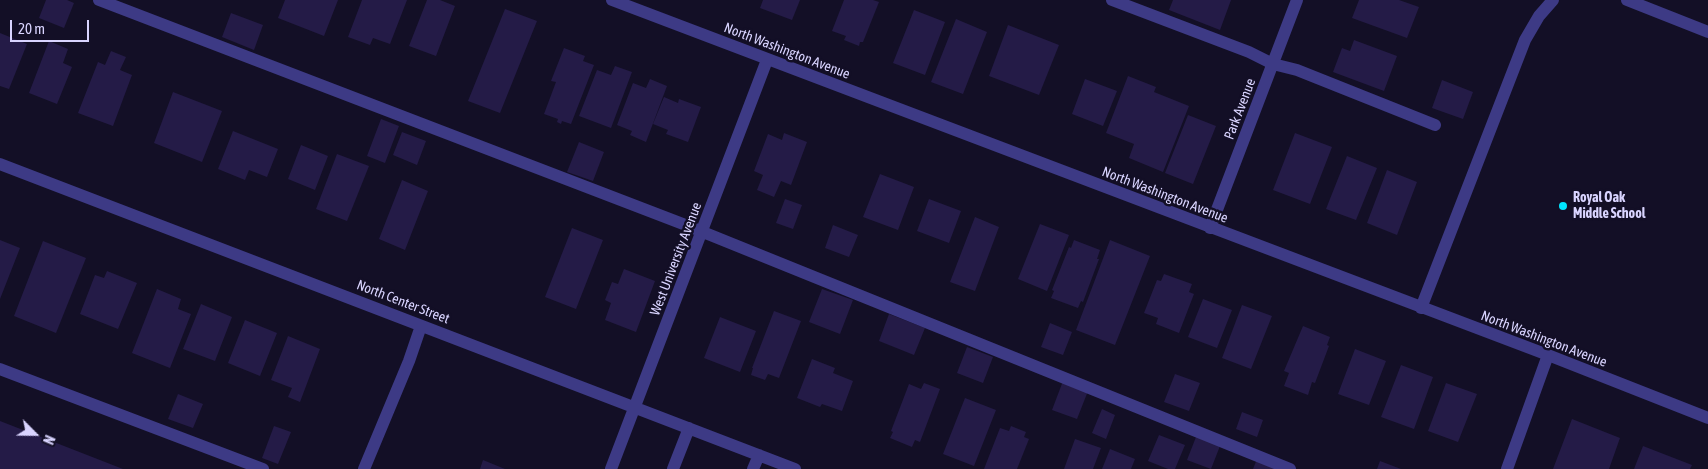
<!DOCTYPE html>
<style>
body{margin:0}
#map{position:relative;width:1708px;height:469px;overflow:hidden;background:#130f26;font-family:"Asap Condensed",sans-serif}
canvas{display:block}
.north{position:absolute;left:10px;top:409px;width:50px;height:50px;-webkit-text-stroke:4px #130f26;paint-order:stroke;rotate:113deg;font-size:14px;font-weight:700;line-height:20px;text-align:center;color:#d9d4ff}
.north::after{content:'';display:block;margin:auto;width:18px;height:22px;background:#d9d4ff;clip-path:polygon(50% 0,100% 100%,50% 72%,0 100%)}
.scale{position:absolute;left:10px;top:20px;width:79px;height:22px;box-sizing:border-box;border:2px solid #d9d4ff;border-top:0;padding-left:6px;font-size:15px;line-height:18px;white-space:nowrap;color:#d9d4ff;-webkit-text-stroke:4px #130f26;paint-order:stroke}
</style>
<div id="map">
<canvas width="1708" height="469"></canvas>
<div class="north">N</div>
<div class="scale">20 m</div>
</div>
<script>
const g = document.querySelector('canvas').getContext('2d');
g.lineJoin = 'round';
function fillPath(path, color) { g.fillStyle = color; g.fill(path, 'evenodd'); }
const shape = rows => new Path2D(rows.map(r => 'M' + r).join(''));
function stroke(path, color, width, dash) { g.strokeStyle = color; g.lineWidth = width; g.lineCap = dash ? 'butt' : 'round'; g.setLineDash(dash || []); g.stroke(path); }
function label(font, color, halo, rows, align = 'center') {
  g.font = font + ' "Asap Condensed",sans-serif'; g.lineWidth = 5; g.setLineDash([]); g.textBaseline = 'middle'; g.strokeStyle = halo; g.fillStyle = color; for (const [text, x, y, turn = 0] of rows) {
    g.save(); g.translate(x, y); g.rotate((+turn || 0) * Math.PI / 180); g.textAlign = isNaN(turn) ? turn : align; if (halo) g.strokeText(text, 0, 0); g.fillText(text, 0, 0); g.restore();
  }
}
fillPath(shape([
 [46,0,67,0,74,3,64,28,39,18],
 [285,0,338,0,324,36,278,18],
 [362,0,407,0,390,44,373,38,370,45,348,37],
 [427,0,440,0,455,6,436,56,409,46],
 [763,0,800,0,792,20,760,8],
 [844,0,873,0,879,2,863,42,860,42,859,46,844,40,846,36,832,31],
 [1173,0,1231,0,1220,30,1169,10],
 [1359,0,1399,0,1419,7,1407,38,1352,18],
 [505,9,537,21,500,113,468,101],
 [914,10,945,22,925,75,893,63],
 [231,13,263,25,254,50,222,37],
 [956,19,987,32,963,94,931,82],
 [1008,25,1059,45,1039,95,989,76],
 [0,33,27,44,9,89,0,86],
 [1354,40,1397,56,1384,91,1333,72,1342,48,1350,51],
 [49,41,68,49,63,63,72,67,57,104,29,93],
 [564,48,585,56,583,61,594,65,571,124,562,121,561,124,557,122,558,119,544,114,556,82,551,81],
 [111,51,126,57,120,70,132,75,113,126,78,113,98,62,105,65],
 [615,66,632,72,611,128,579,116,597,70,611,75],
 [1128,76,1156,87,1154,92,1189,106,1163,172,1129,158,1134,144,1106,133],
 [650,79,667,86,646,142,630,135,632,131,617,125,633,83,646,88],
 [1085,79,1117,91,1103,126,1072,114],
 [1442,80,1473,92,1463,119,1432,108],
 [173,92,222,111,202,162,154,143],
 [664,97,678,103,679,99,701,107,688,142,666,134,668,130,653,124],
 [1188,115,1216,126,1193,184,1165,173],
 [381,119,399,126,385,163,367,156],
 [233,131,278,149,267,177,249,170,245,180,218,169],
 [402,132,426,141,417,165,393,155],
 [784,133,807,142,791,185,781,181,774,197,757,190,763,175,754,171,768,134,782,140],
 [1295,133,1332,147,1310,204,1273,190],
 [579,142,604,152,593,181,567,172],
 [301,145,328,156,315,190,288,179],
 [337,154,369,166,347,221,316,209],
 [1347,156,1377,168,1356,220,1326,209],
 [1387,170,1417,182,1397,235,1367,223],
 [880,174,914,187,898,230,863,217],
 [402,180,428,191,405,250,379,239],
 [785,199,802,205,793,229,776,223],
 [929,199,961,211,949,243,917,231],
 [975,217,999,227,975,291,950,282],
 [1040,224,1069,235,1047,291,1018,279],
 [833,225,858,235,849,257,825,248],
 [572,228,603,240,576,309,545,297],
 [0,240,20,248,0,299],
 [1074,240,1100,250,1097,259,1099,259,1083,302,1081,301,1078,308,1051,298,1054,291,1052,290,1069,247,1071,248],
 [1110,240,1150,256,1115,345,1076,330],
 [43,241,86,258,56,333,14,316],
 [624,269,655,281,636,332,605,320,611,303,605,300,612,282,618,284],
 [107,271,137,283,118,329,80,314,95,275,104,278],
 [1164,274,1192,284,1189,292,1194,294,1179,333,1156,324,1158,318,1144,313,1157,280,1161,281],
 [157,289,181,299,178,309,191,314,170,368,132,353],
 [822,289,853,300,840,334,809,322],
 [1203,299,1232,310,1217,348,1188,337],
 [201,304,232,317,215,361,183,349],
 [1242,305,1272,316,1251,369,1222,358],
 [774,311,801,321,779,378,768,374,765,380,751,375,753,368,752,368],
 [889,314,925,328,914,355,879,341],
 [720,317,756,331,740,372,704,358],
 [245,320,277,333,260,376,228,363],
 [1050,323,1072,332,1063,355,1041,347],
 [1303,326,1330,337,1327,345,1329,346,1315,383,1312,382,1308,395,1284,386,1289,373,1284,371],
 [288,336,320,349,300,402,288,397,292,388,271,380],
 [967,347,993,357,983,383,957,373],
 [1355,349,1386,361,1369,405,1338,394],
 [812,359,835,368,833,373,853,381,842,411,822,404,820,407,797,398],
 [1401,365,1433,377,1414,429,1381,417],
 [1175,374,1200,383,1189,411,1164,402],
 [1063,381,1088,391,1077,419,1052,410],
 [924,383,940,389,920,442,915,440,912,447,890,438,893,432,891,431,909,384,921,389],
 [1446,383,1477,394,1458,442,1428,431],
 [178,394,203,404,193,428,168,419],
 [965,398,996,410,974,466,943,454],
 [1102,409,1115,415,1106,439,1092,433],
 [1242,412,1263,420,1257,437,1236,429],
 [1572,419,1620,438,1609,469,1553,469],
 [0,421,123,469,0,469],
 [274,426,291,432,278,464,262,458],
 [1011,426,1026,432,1024,437,1029,439,1017,469,984,469,1000,428,1009,431],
 [1159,435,1185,445,1175,469,1168,469,1148,461],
 [1196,437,1220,446,1211,469,1187,460],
 [1075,439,1101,448,1093,469,1064,469],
 [1643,446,1692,465,1690,469,1634,469],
 [1110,449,1135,459,1131,469,1102,469],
 [1257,459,1283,469,1253,469],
 [483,460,505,469,480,469],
 [1380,461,1401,469,1377,469]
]), '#241b47');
stroke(shape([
 [99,0,683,224,1290,469],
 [612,0,1548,355,1708,418],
 [1112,0,1249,52,1273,64,1297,70,1435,125],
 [1627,0,1708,32],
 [0,164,795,469],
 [1210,228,1297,0],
 [1421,308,1525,40,1539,16,1553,0],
 [0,369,263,469],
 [364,469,409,361,421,326],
 [611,469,767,60],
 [673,469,689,428],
 [753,469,759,455],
 [1507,469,1548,355]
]), '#3d3a85', 12);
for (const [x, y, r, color] of [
 [1563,206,5,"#00e5ff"]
]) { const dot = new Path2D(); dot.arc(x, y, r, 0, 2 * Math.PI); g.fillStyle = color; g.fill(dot); stroke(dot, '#130f26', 2); }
label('14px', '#d9d4ff', '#130f26', [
 ["North Washington Avenue",787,51,21],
 ["Park Avenue",1240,109,-69],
 ["North Washington Avenue",1165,195,21],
 ["West University Avenue",676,259,-69],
 ["North Center Street",403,302,21],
 ["North Washington Avenue",1544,339,21]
]);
label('bold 14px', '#d9d4ff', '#130f26', [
 ["Royal Oak",1573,198],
 ["Middle School",1573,214]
], 'left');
</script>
